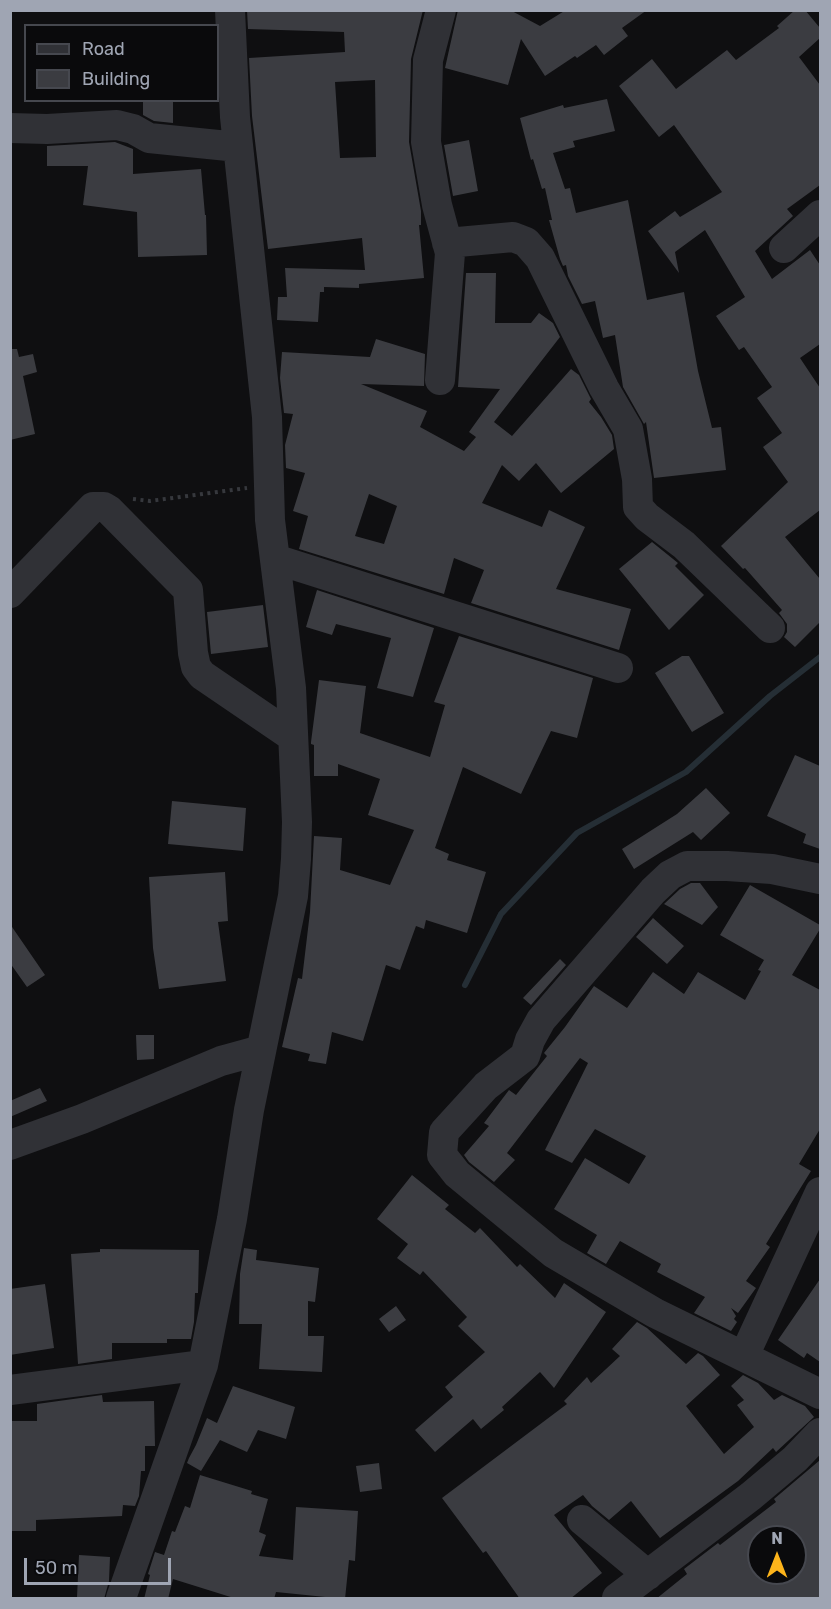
<!DOCTYPE html>
<style>
body{margin:0}
#map{position:relative;width:831px;height:1609px;overflow:hidden;background:#0f0f11;font-family:Rubik,sans-serif}
canvas{display:block}
.frame{position:absolute;inset:0;border:12px solid #9fa5b3;pointer-events:none}
.legend{position:absolute;left:24px;top:24px;width:195px;height:78px;box-sizing:border-box;background:#0a0a0c;border:2px solid #46484f;margin:0;padding:8px 10px;list-style:none;font-size:18px;color:#9fa5b3}
.legend li{display:flex;align-items:center;gap:12px;height:30px}
.legend b{width:30px;border:2px solid #46484f}
.north{position:absolute;left:747px;top:1525px;width:60px;height:60px;box-sizing:border-box;background:#0a0a0c;border:2px solid #46484f;border-radius:50%;rotate:0deg;font-size:16px;font-weight:700;line-height:24px;text-align:center;color:#9fa5b3}
.north::after{content:'';display:block;margin:auto;width:21px;height:27px;background:#fdb41b;clip-path:polygon(50% 0,100% 100%,50% 72%,0 100%)}
.scale{position:absolute;left:24px;top:1558px;width:147px;height:27px;box-sizing:border-box;border:3px solid #9fa5b3;border-top:0;padding-left:8px;font-size:18px;line-height:21px;white-space:nowrap;color:#9fa5b3;-webkit-text-stroke:4px #0a0a0c;paint-order:stroke}
</style>
<div id="map">
<canvas width="831" height="1609"></canvas>
<div class="frame"></div>
<ul class="legend">
<li><b style="height:8px;background:#303136"></b>Road</li>
<li><b style="height:16px;background:#3b3c41"></b>Building</li>
</ul>
<div class="north">N</div>
<div class="scale">50 m</div>
</div>
<script>
const g = document.querySelector('canvas').getContext('2d');
g.lineJoin = 'round';
const shape = rows => new Path2D(rows.map(r => 'M' + r).join(''));
function stroke(path, color, width, dash) { g.strokeStyle = color; g.lineWidth = width; g.lineCap = dash ? 'butt' : 'round'; g.setLineDash(dash || []); g.stroke(path); }
function fillPath(path, color) { g.fillStyle = color; g.fill(path, 'evenodd'); }
stroke(shape([
 [465,985,501,914,577,833,686,772,770,696,820,657]
]), '#252e35', 6);
fillPath(shape([
 [247,10,423,10,411,59,409,142,421,211,421,225,419,225,424,278,359,284,359,288,324,287,324,292,320,292,318,322,277,320,278,297,287,297,285,268,365,270,362,238,268,249,252,116,249,58,345,52,344,32,248,29],
 [375,80,376,157,340,158,335,82],
 [458,10,510,10,540,26,566,10,647,10,622,28,628,36,604,55,596,45,577,58,575,56,545,76,521,39,508,85,445,68],
 [795,10,805,10,820,28,820,38,799,57,820,85,820,185,787,209,793,216,755,251,772,279,810,250,820,265,820,344,800,358,820,388,820,510,785,537,820,579,820,622,795,647,784,637,787,632,787,624,779,613,782,610,745,568,743,569,721,546,788,482,763,447,782,433,757,398,772,387,744,347,739,350,716,316,745,297,705,230,675,252,679,273,648,231,675,211,680,217,722,192,674,125,659,137,619,86,652,59,676,89,727,50,736,60,779,28,777,26],
 [607,99,615,131,573,141,575,147,553,153,565,189,570,188,576,213,628,200,647,300,684,292,698,371,712,428,721,427,726,470,654,478,646,422,644,424,623,387,615,335,603,338,595,301,582,304,568,276,566,265,563,266,560,259,549,220,552,220,545,188,542,189,533,159,531,160,520,118,563,105,564,108],
 [143,100,173,100,173,123,154,121,143,115],
 [469,140,478,191,453,196,444,145],
 [115,142,133,149,133,174,201,169,205,215,206,215,207,255,138,257,137,212,83,205,88,166,47,166,47,146],
 [466,273,496,273,495,323,531,323,539,313,553,323,560,337,494,422,512,436,571,369,579,375,591,399,589,402,601,417,612,435,614,449,561,493,536,463,519,481,502,465,482,503,542,527,549,510,585,527,556,589,631,609,619,650,471,603,484,570,454,558,444,594,299,549,308,516,293,511,305,473,286,468,285,445,293,414,284,413,280,378,282,352,370,357,376,339,425,354,424,386,361,384,427,411,420,427,464,451,476,437,469,432,500,389,458,387],
 [369,494,397,506,384,544,355,536],
 [10,349,17,349,19,357,33,354,37,372,23,376,35,434,10,440],
 [652,542,678,563,675,566,704,595,669,630,619,569],
 [317,590,434,628,413,697,377,688,391,638,336,624,332,635,306,627],
 [263,605,268,647,211,654,207,612],
 [459,636,593,678,577,738,551,731,521,794,463,767,435,848,449,854,447,860,486,872,467,933,426,920,424,929,416,926,400,970,386,965,363,1041,332,1032,326,1064,308,1061,310,1054,282,1047,298,978,302,979,310,912,314,836,342,838,340,870,390,885,414,830,368,815,380,779,338,764,338,776,314,776,314,745,311,744,311,742,319,680,366,686,360,733,430,757,445,705,434,702],
 [682,656,689,656,724,713,692,732,655,673],
 [795,755,820,766,820,849,803,843,806,834,767,816],
 [706,788,730,813,701,840,693,832,634,869,622,849,677,814],
 [172,801,246,808,243,851,168,844],
 [225,872,228,921,218,922,226,981,159,989,153,948,149,877],
 [691,883,700,883,718,907,702,925,664,904,680,889],
 [750,885,820,925,820,929,792,975,820,990,820,1129,799,1164,811,1171,766,1244,770,1247,746,1281,756,1288,738,1313,731,1308,736,1316,734,1319,737,1322,731,1331,694,1313,705,1297,657,1272,661,1264,620,1241,606,1264,587,1253,597,1235,554,1209,585,1158,629,1184,646,1156,595,1129,572,1163,545,1150,588,1063,580,1058,507,1153,515,1160,494,1182,469,1162,464,1155,489,1126,484,1123,509,1090,516,1095,547,1056,544,1053,565,1027,594,986,627,1008,653,972,684,994,698,972,745,1000,761,971,758,970,764,960,720,935],
 [653,918,684,946,667,964,636,937],
 [10,924,45,975,27,987,10,963],
 [560,959,566,965,531,1005,523,998],
 [136,1035,154,1035,154,1059,137,1060],
 [40,1088,47,1101,10,1117,10,1101],
 [412,1175,449,1205,445,1209,475,1233,480,1228,517,1267,520,1264,555,1298,564,1283,606,1312,554,1388,540,1372,502,1407,504,1410,481,1429,473,1419,435,1452,415,1430,453,1397,445,1387,485,1352,458,1326,467,1317,423,1271,420,1275,397,1258,408,1244,377,1219],
 [244,1248,257,1250,256,1260,319,1268,315,1302,308,1301,308,1336,324,1336,322,1372,259,1369,262,1324,239,1324,240,1274],
 [100,1249,199,1250,198,1293,195,1293,194,1322,191,1339,167,1339,167,1343,112,1343,112,1359,78,1364,71,1254,100,1252],
 [820,1279,820,1362,807,1353,804,1358,778,1340],
 [45,1284,54,1348,10,1355,10,1289],
 [396,1306,406,1320,389,1332,379,1319],
 [637,1322,647,1328,686,1364,698,1353,703,1356,720,1375,686,1406,724,1454,754,1427,737,1405,744,1400,731,1386,743,1375,758,1383,774,1400,782,1395,805,1406,814,1417,776,1452,773,1448,738,1481,660,1538,631,1501,609,1520,592,1506,583,1495,554,1515,602,1573,570,1599,520,1599,486,1551,483,1553,442,1498,567,1404,564,1401,587,1377,591,1383,620,1356,612,1349],
 [233,1386,295,1407,286,1439,258,1430,247,1452,220,1440,201,1471,187,1463,189,1458,196,1445,207,1418,217,1423],
 [102,1395,103,1402,154,1401,155,1446,145,1446,145,1471,141,1471,139,1496,135,1506,123,1505,122,1516,36,1520,36,1531,10,1531,10,1421,37,1421,37,1404],
 [820,1460,820,1599,656,1599,687,1574,684,1569,718,1543,720,1545,776,1502,774,1499],
 [759,1537,795,1537,795,1573,759,1573],
 [379,1463,382,1489,360,1492,356,1466],
 [200,1475,252,1491,251,1494,268,1499,259,1532,266,1535,259,1556,293,1560,296,1507,358,1511,355,1561,349,1560,345,1599,276,1592,274,1599,237,1599,173,1579,168,1599,144,1599,150,1575,148,1574,155,1552,164,1555,172,1531,175,1532,185,1506,190,1508],
 [79,1555,110,1557,109,1581,104,1599,77,1597]
]), '#3b3c41');
stroke(shape([
 [133,499,150,501,247,488]
]), '#36383d', 4, [3, 4.5]);
stroke(shape([
 [10,128,47,129,117,125,133,129,149,138,238,147],
 [447,243,513,237,526,242,540,258,604,388,628,429,637,479,638,507,647,517,684,545,770,628],
 [784,248,820,215],
 [440,380,450,253,437,205,426,142,428,60,441,10],
 [275,559,618,668],
 [10,593,93,507,104,507,109,510,188,590,193,653,196,667,202,675,293,737],
 [820,879,772,869,727,866,687,866,670,875,653,891,541,1020,530,1040,525,1056,486,1086,444,1132,442,1155,457,1174,553,1253,655,1313,820,1394],
 [10,1145,82,1119,221,1061,261,1050],
 [744,1356,820,1192],
 [10,1390,203,1365],
 [582,1520,648,1575],
 [121,1598,203,1365,232,1219,249,1110,293,896,296,859,297,822,291,688,270,520,267,417,235,117,230,10],
 [617,1598,751,1496,795,1459,820,1433]
]), '#303136', 30);
</script>
